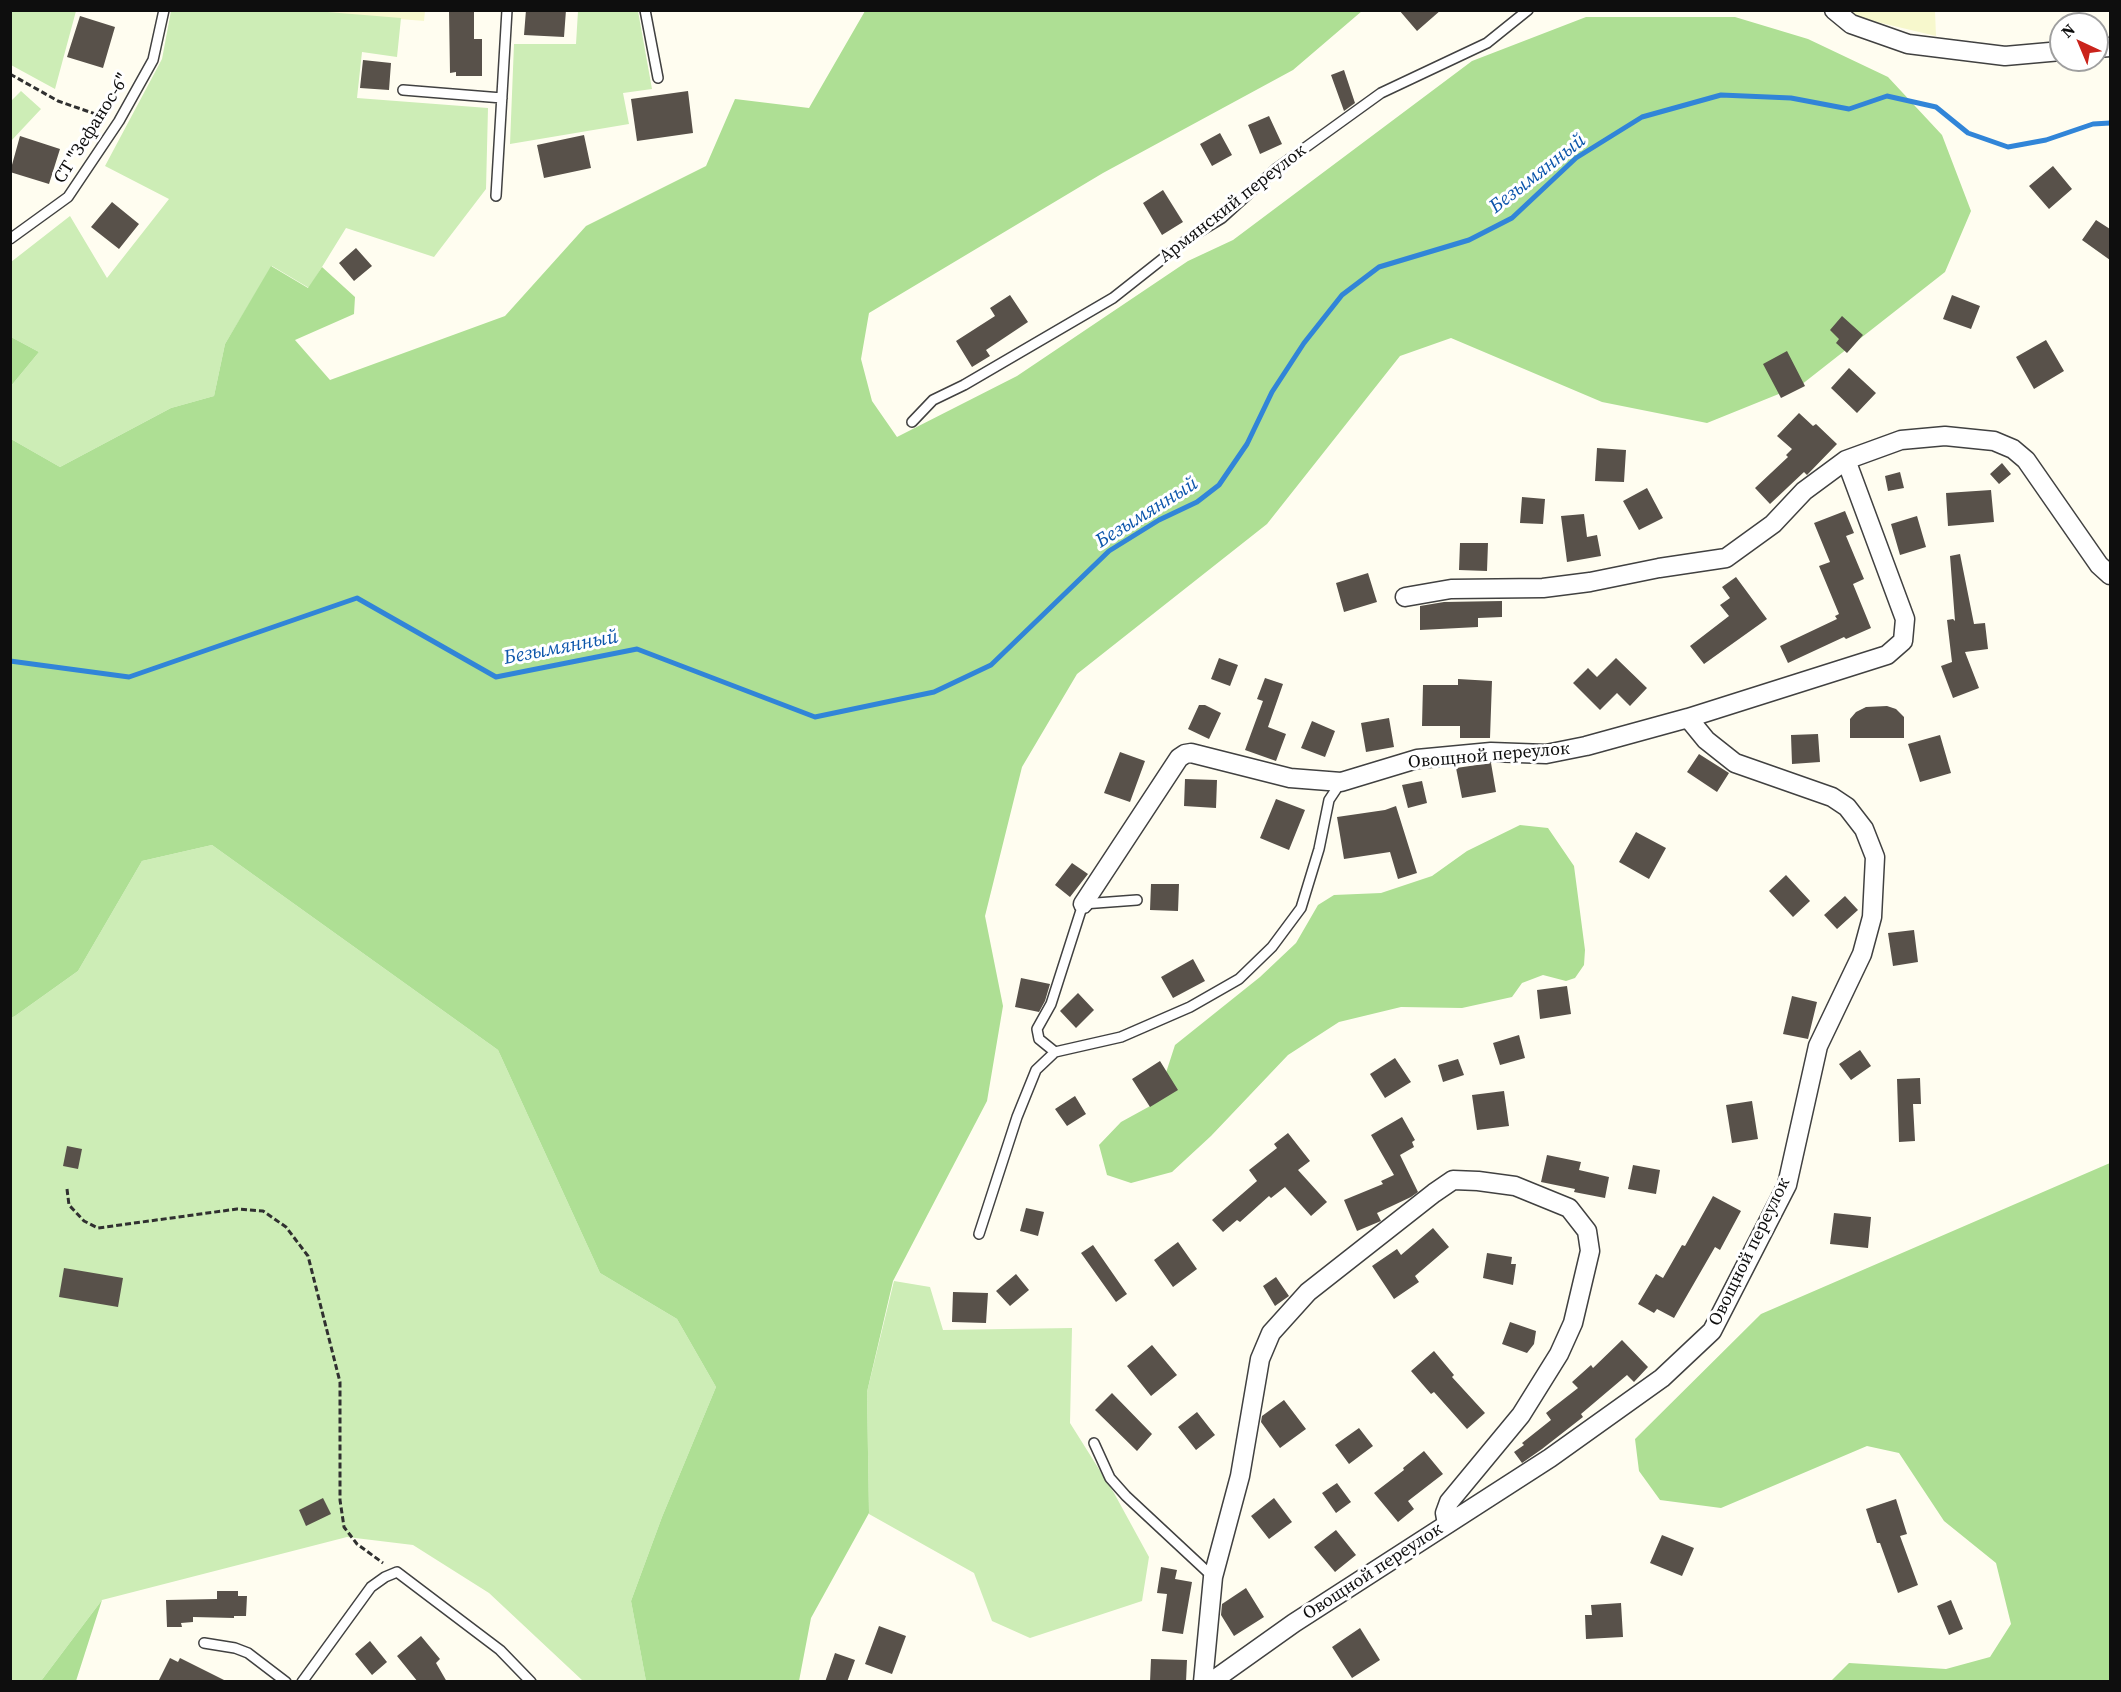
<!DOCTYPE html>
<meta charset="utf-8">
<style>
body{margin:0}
#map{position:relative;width:2121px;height:1692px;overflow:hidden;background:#fffdf0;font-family:"Source Serif 4",serif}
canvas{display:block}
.frame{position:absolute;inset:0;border:12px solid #0e0e0e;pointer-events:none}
.north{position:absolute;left:2049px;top:12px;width:60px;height:60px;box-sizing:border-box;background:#fff;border:2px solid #9f9f9f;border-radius:50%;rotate:316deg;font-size:16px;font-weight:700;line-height:24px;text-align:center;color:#0e0e0e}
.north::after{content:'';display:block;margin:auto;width:21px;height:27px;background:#ca231b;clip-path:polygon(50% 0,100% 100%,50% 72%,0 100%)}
</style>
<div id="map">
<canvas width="2121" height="1692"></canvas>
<div class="frame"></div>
<div class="north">N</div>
</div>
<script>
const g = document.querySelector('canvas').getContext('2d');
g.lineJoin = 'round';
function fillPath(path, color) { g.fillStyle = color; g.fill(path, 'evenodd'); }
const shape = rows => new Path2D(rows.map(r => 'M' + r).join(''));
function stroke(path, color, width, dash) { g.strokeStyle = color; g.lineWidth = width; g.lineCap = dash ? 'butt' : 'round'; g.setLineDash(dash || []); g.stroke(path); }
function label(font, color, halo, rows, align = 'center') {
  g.font = font + ' "Source Serif 4",serif'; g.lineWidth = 6; g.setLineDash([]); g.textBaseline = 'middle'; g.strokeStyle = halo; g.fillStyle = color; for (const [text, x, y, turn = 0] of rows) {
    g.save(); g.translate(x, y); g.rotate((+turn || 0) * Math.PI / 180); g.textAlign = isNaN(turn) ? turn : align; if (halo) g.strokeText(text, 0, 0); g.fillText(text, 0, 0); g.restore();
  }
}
fillPath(shape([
 [303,11,425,11,424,21],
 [1847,11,1935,11,1936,36,1856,17]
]), '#f7f8cd');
fillPath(shape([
 [303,10,401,18,397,57,362,52,357,98,488,108,486,189,434,257,346,228,309,288,272,266,225,344,214,396,171,408,60,467,11,439,11,386,39,352,11,337,11,262,70,216,107,278,169,199,105,166,162,59,171,11],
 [10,11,76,11,55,89,11,65],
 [578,11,638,11,652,89,623,93,629,124,510,144,514,44,576,44],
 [21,91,41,109,11,141,11,101],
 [212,845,498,1050,600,1273,677,1319,716,1387,662,1517,631,1601,646,1681,583,1681,489,1593,413,1545,347,1537,102,1600,41,1681,11,1682,11,1018,15,1016,78,971,142,861],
 [894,1281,930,1287,943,1330,1072,1328,1070,1423,1114,1493,1149,1557,1142,1601,1030,1638,992,1621,974,1573,869,1514,867,1392]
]), '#cdedb6');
fillPath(shape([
 [865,11,1362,11,1293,70,1103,173,869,313,861,359,872,401,897,437,1017,376,1188,261,1233,240,1472,61,1586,17,1735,17,1808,39,1888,77,1942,135,1971,211,1945,272,1801,385,1707,423,1602,402,1451,338,1400,356,1267,524,1077,674,1022,767,985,916,1003,1006,987,1101,893,1281,867,1392,869,1513,811,1618,799,1681,646,1681,631,1601,662,1517,716,1387,677,1319,600,1273,498,1050,212,845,142,861,78,971,15,1016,11,1018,11,439,60,467,171,408,214,396,225,344,271,266,308,288,322,267,355,297,354,314,295,340,330,380,505,316,586,226,706,166,735,99,809,108],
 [11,337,39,352,11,386],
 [1520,825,1548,828,1574,866,1585,950,1584,965,1575,978,1566,981,1543,975,1522,983,1512,997,1462,1008,1401,1007,1339,1022,1288,1055,1211,1136,1172,1172,1131,1183,1107,1175,1099,1145,1121,1122,1152,1105,1163,1082,1175,1045,1260,977,1296,943,1318,905,1334,895,1381,893,1432,876,1467,851],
 [2110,1163,2110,1681,1831,1681,1849,1663,1946,1669,1990,1657,2011,1624,1996,1563,1944,1521,1899,1453,1867,1446,1721,1508,1660,1500,1639,1471,1635,1439,1761,1314],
 [102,1600,76,1681,41,1681]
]), '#aedf94');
stroke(shape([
 [10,661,129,677,357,598,496,677,637,649,815,717,934,692,991,665,1109,551,1159,520,1197,502,1219,485,1247,444,1272,392,1304,343,1342,295,1379,267,1469,240,1512,218,1576,158,1642,117,1721,95,1791,98,1849,109,1887,96,1936,107,1968,133,2008,147,2046,140,2093,124,2110,123]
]), '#3185d8', 5);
fillPath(shape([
 [449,10,474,12,474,39,482,39,482,76,456,76,456,72,450,73],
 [526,10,566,10,564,37,524,35],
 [1399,10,1441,10,1417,31],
 [80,16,115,27,103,68,67,57],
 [363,60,391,63,389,90,360,88],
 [1344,70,1355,103,1344,111,1331,75],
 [688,91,693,133,637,141,631,99],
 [1269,116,1282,144,1260,154,1248,125],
 [1220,133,1232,155,1212,166,1200,144],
 [584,135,591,168,544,178,537,145],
 [20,136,60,149,49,184,10,172],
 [2053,166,2072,189,2049,209,2029,186],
 [1163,190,1183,222,1162,235,1143,203],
 [112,202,139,224,119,249,91,227],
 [2096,220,2110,229,2110,260,2082,240],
 [356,248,372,266,354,281,339,263],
 [1010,295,1028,322,986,350,990,356,972,367,956,341,995,316,990,308],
 [1952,295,1980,306,1971,329,1943,319],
 [1842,316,1863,335,1847,353,1836,343,1839,339,1830,330],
 [2046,340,2064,371,2034,389,2016,357],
 [1787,351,1805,386,1781,398,1763,364],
 [1849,368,1876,393,1857,413,1831,388],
 [1799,413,1813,426,1816,424,1837,444,1807,475,1804,472,1770,504,1755,488,1788,457,1786,455,1792,449,1777,436],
 [1597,448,1626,450,1624,482,1595,481],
 [2002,463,2011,474,1999,484,1990,474],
 [1900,472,1904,488,1888,491,1885,476],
 [1647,488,1663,518,1639,530,1623,501],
 [1991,490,1994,522,1948,526,1946,493],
 [1522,497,1545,499,1543,524,1520,523],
 [1845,511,1854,533,1846,536,1864,579,1853,584,1871,628,1846,639,1844,637,1788,663,1780,646,1837,619,1835,616,1839,614,1819,566,1830,562,1814,523],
 [1584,514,1587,537,1597,535,1601,556,1567,562,1561,516],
 [1917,516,1926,547,1900,555,1891,524],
 [1460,543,1488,543,1487,571,1459,570],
 [1960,554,1974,624,1985,623,1988,649,1965,652,1979,688,1953,698,1941,666,1952,662,1947,620,1953,619,1955,621,1950,556],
 [1368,573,1377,602,1344,612,1336,583],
 [1736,577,1767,619,1704,664,1690,646,1729,616,1720,605,1730,598,1722,587],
 [1502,601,1502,617,1478,618,1478,627,1420,630,1420,606,1444,602],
 [1219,658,1238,665,1230,686,1211,679],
 [1616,658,1647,688,1630,706,1617,693,1600,710,1573,683,1588,668,1597,677],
 [1265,678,1283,684,1268,727,1286,734,1276,761,1245,750,1263,701,1257,699],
 [1458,679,1492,681,1490,738,1460,738,1460,726,1422,726,1423,685,1458,685],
 [1199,705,1205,705,1221,713,1209,739,1188,729],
 [1887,706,1896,709,1904,717,1904,738,1850,738,1850,719,1856,712,1866,707],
 [1389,718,1394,747,1366,752,1361,723],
 [1312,721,1335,731,1325,757,1301,748],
 [1818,734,1820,762,1792,764,1791,735],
 [1940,735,1951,773,1920,782,1908,744],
 [1120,752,1145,761,1130,802,1104,793],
 [1699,754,1729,773,1717,792,1687,772],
 [1491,763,1496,792,1462,798,1456,768],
 [1185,779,1217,780,1216,808,1184,806],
 [1422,781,1427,803,1408,808,1402,785],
 [1276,799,1305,810,1289,850,1260,838],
 [1396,806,1417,873,1398,879,1390,852,1344,859,1337,817,1385,810],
 [1636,832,1666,848,1649,879,1619,862],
 [1072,863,1088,874,1070,897,1055,885],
 [1786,875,1810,901,1793,917,1769,891],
 [1151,884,1179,884,1178,911,1150,910],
 [1845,896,1858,910,1837,929,1824,915],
 [1914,930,1918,962,1893,966,1888,933],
 [1193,959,1205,981,1173,998,1161,977],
 [1021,978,1050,984,1045,1001,1039,1012,1015,1007],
 [1567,986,1571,1014,1540,1019,1537,990],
 [1078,993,1094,1010,1076,1028,1060,1011],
 [1792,996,1817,1002,1808,1039,1783,1034],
 [1519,1035,1525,1058,1500,1065,1493,1043],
 [1860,1050,1871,1066,1851,1080,1839,1064],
 [1395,1058,1411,1082,1385,1098,1370,1074],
 [1458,1059,1464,1075,1443,1082,1438,1065],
 [1160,1061,1178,1090,1150,1107,1132,1079],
 [1920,1078,1921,1104,1913,1104,1915,1141,1899,1142,1897,1079],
 [1504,1091,1509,1126,1477,1130,1472,1095],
 [1075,1096,1086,1114,1067,1126,1055,1109],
 [1752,1101,1758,1139,1732,1143,1726,1105],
 [1402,1117,1415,1140,1412,1142,1414,1147,1400,1155,1418,1192,1411,1197,1377,1213,1381,1221,1357,1231,1344,1200,1383,1184,1381,1181,1394,1175,1371,1135],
 [1288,1133,1310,1161,1298,1170,1327,1202,1311,1216,1285,1187,1271,1198,1269,1196,1240,1222,1237,1220,1223,1232,1212,1220,1257,1181,1249,1170,1277,1148,1274,1144],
 [67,1146,82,1149,78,1169,63,1166],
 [1547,1155,1581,1162,1579,1170,1609,1177,1605,1198,1574,1192,1575,1189,1541,1182],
 [1633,1165,1660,1170,1656,1194,1628,1189],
 [1713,1196,1741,1211,1720,1250,1715,1247,1674,1318,1657,1309,1654,1313,1638,1304,1656,1274,1663,1278,1682,1245,1685,1246],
 [1026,1208,1044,1212,1038,1236,1020,1231],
 [1834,1213,1871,1217,1868,1248,1830,1244],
 [1433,1228,1449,1247,1415,1276,1419,1282,1394,1299,1372,1266,1397,1249,1401,1255],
 [1178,1242,1197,1269,1173,1287,1154,1260],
 [1093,1245,1127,1294,1116,1302,1081,1253],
 [1487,1253,1512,1257,1511,1264,1516,1264,1513,1285,1483,1278],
 [64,1268,123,1278,118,1307,59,1297],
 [1016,1274,1029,1290,1010,1306,996,1291],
 [1276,1277,1289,1296,1275,1306,1263,1286],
 [953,1292,988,1293,986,1323,952,1322],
 [1510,1322,1536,1331,1534,1344,1527,1353,1502,1344],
 [1622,1340,1648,1367,1634,1382,1627,1375,1581,1414,1583,1417,1542,1449,1522,1463,1514,1452,1524,1445,1522,1443,1551,1420,1546,1413,1578,1388,1572,1382,1591,1365,1593,1368],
 [1152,1345,1177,1375,1151,1396,1127,1366],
 [1434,1351,1454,1375,1452,1377,1485,1413,1467,1429,1434,1392,1431,1394,1411,1371],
 [1112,1393,1152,1434,1137,1451,1095,1410],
 [1284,1400,1306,1429,1280,1448,1261,1422,1262,1416],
 [1197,1412,1215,1435,1196,1450,1178,1427],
 [1359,1428,1373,1446,1349,1464,1335,1445],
 [1424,1451,1443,1474,1408,1501,1414,1509,1398,1522,1374,1493,1404,1470,1403,1468],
 [1337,1483,1351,1502,1336,1513,1322,1493],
 [323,1498,331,1514,306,1526,299,1510],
 [1274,1498,1292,1522,1269,1539,1251,1516],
 [1896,1499,1907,1534,1900,1536,1918,1585,1898,1593,1880,1543,1877,1543,1866,1509],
 [1336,1530,1356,1555,1335,1572,1314,1547],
 [1662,1535,1694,1548,1682,1576,1650,1563],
 [1161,1567,1177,1570,1175,1579,1192,1582,1183,1634,1162,1631,1167,1594,1157,1593],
 [1246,1588,1264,1617,1234,1636,1221,1615,1222,1604],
 [217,1591,238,1591,238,1596,247,1596,246,1616,234,1616,234,1618,193,1617,193,1622,181,1623,182,1627,167,1627,166,1600,217,1599],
 [1951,1600,1963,1629,1949,1635,1937,1606],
 [1621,1603,1623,1637,1586,1639,1585,1615,1592,1615,1591,1605],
 [879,1626,906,1636,892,1674,865,1664],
 [1360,1628,1380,1660,1352,1678,1332,1647],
 [421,1636,440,1659,436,1663,447,1682,418,1682,397,1656],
 [370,1641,387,1662,372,1675,355,1654],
 [835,1653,855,1660,847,1682,825,1682],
 [170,1658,178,1662,180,1658,228,1682,158,1682],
 [1151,1659,1187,1660,1186,1682,1150,1682]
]), '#58514a');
const lane = shape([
 [645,10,658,78],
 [403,90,502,98],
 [496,196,507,10],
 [10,239,68,197,119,121,153,60,164,10],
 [912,422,933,400,964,385,1113,298,1189,238,1222,218,1277,168,1381,93,1487,43,1528,10],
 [1137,900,1083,904,1051,1004,1037,1029,1039,1039,1055,1052,1121,1037,1190,1007,1239,979,1272,947,1301,908,1319,849,1329,800,1341,782],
 [979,1234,1017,1117,1036,1070,1055,1052],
 [1094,1443,1110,1478,1126,1496,1213,1577],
 [204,1643,235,1648,248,1653,286,1682],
 [302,1682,371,1587,385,1577,397,1572,500,1650,531,1682]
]);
const street = shape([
 [1834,10,1851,24,1908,44,2005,56,2061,51],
 [2097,48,2110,47],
 [1405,597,1451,589,1543,588,1590,582,1659,568,1726,558,1773,524,1804,491,1846,460,1901,440,1945,436,1994,441,2013,449,2026,460,2099,565,2110,575],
 [1083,904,1179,758,1185,754,1191,753,1290,778,1341,782,1417,759,1491,752,1546,754,1586,746,1688,718,1887,655,1903,641,1905,619,1846,460],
 [1203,1682,1213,1577,1240,1476,1260,1359,1271,1333,1308,1292,1434,1193,1453,1180,1478,1181,1515,1186,1569,1208,1587,1231,1590,1251,1573,1323,1559,1354,1521,1415,1449,1502,1445,1513,1447,1524],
 [1211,1682,1294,1623,1550,1458,1662,1378,1712,1331,1787,1185,1818,1046,1862,954,1872,917,1875,857,1864,829,1847,807,1832,797,1735,763,1706,740,1688,718]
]);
stroke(lane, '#414141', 12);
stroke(street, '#414141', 21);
stroke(shape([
 [10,74,58,101,107,118],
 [67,1189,69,1205,84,1221,98,1228,237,1209,263,1211,286,1227,308,1256,340,1382,340,1500,344,1527,357,1544,383,1563]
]), '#303030', 3, [6, 3]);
stroke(lane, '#fff', 9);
stroke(street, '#fff', 18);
label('18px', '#0e0e0e', '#fff', [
 ["СТ \"Зефанос-6\"",92,129,-58],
 ["Армянский переулок",1233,204,-38],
 ["Овощной переулок",1489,756,-5],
 ["Овощной переулок",1750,1252,-64],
 ["Овощной переулок",1373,1572,-33]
]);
label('italic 20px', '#0d56ab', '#fff', [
 ["Безымянный",1538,174,-38],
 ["Безымянный",1147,513,-32],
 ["Безымянный",561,648,-11]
]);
</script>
